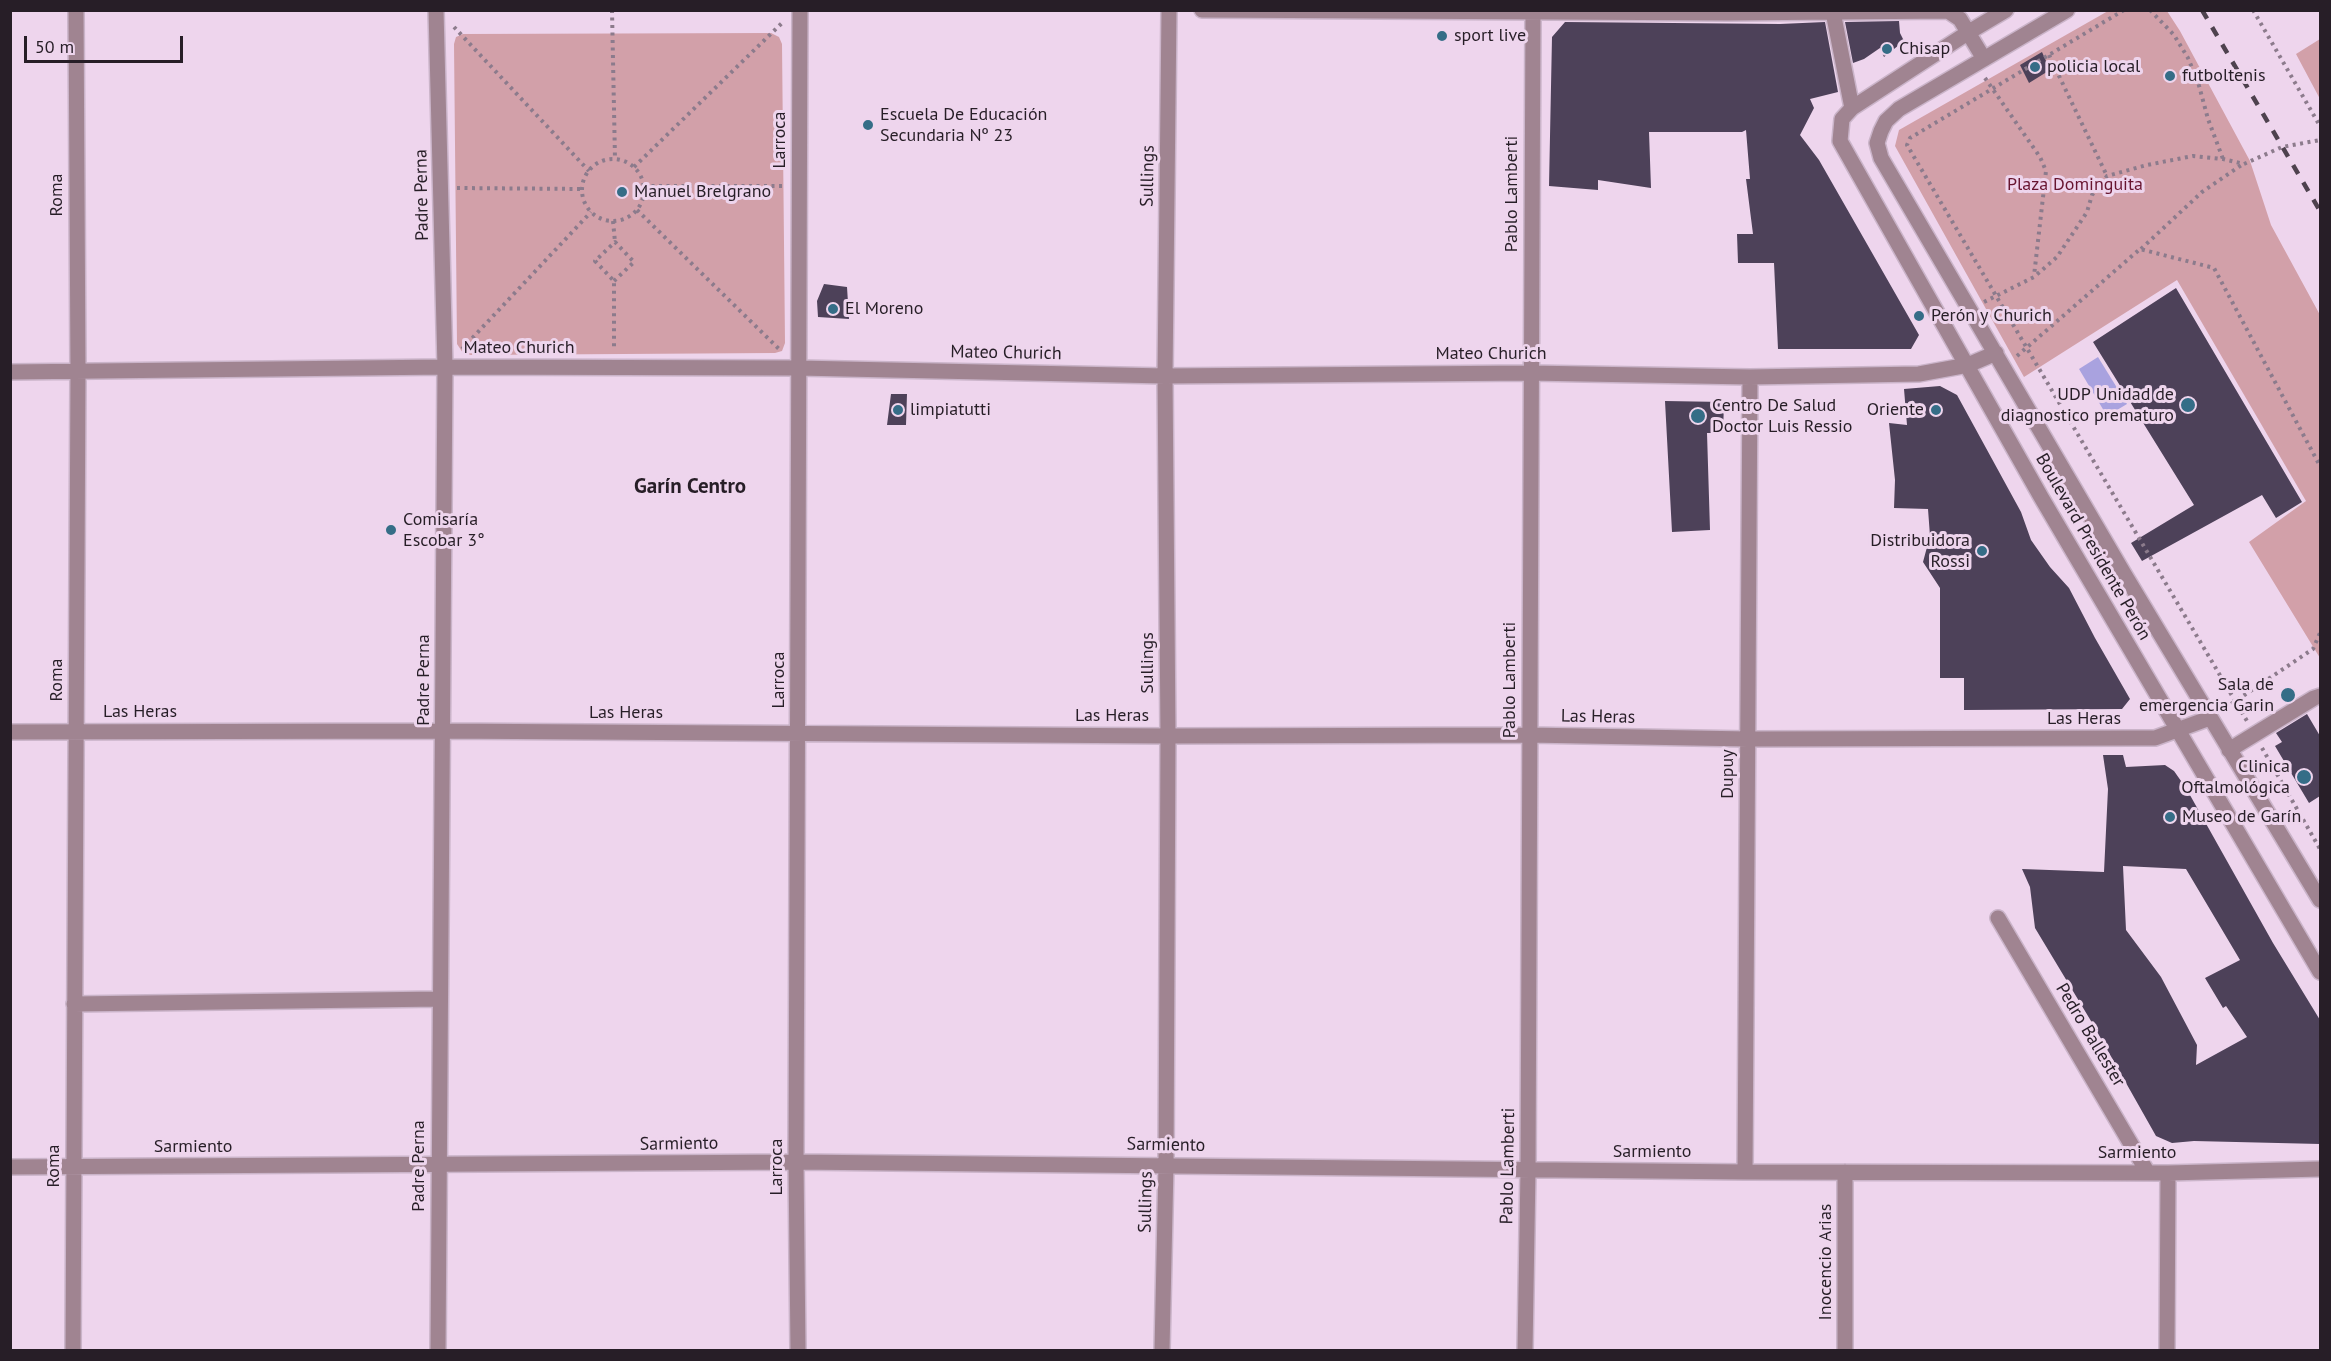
<!DOCTYPE html>
<meta charset="utf-8">
<style>
body{margin:0}
#map{position:relative;width:2331px;height:1361px;overflow:hidden;background:#eed5ed;font-family:"PT Sans",sans-serif}
canvas{display:block}
.frame{position:absolute;inset:0;border:12px solid #271e27;pointer-events:none}
.scale{position:absolute;left:24px;top:36px;width:159px;height:27px;box-sizing:border-box;border:3px solid #271e27;border-top:0;padding-left:8px;font-size:18px;line-height:21px;white-space:nowrap;color:#271e27;-webkit-text-stroke:4px #eed5ed;paint-order:stroke}
</style>
<div id="map">
<canvas width="2331" height="1361"></canvas>
<div class="frame"></div>
<div class="scale">50 m</div>
</div>
<script>
const g = document.querySelector('canvas').getContext('2d');
g.lineJoin = 'round';
function fillPath(path, color) { g.fillStyle = color; g.fill(path, 'evenodd'); }
const shape = rows => new Path2D(rows.map(r => 'M' + r).join(''));
function stroke(path, color, width, dash) { g.strokeStyle = color; g.lineWidth = width; g.lineCap = dash ? 'butt' : 'round'; g.setLineDash(dash || []); g.stroke(path); }
function label(font, color, halo, rows, align = 'center') {
  g.font = font + ' "PT Sans",sans-serif'; g.lineWidth = 6; g.setLineDash([]); g.textBaseline = 'middle'; g.strokeStyle = halo; g.fillStyle = color; for (const [text, x, y, turn = 0] of rows) {
    g.save(); g.translate(x, y); g.rotate((+turn || 0) * Math.PI / 180); g.textAlign = isNaN(turn) ? turn : align; if (halo) g.strokeText(text, 0, 0); g.fillText(text, 0, 0); g.restore();
  }
}
fillPath(shape([
 [2108,11,2167,11,2180,31,2250,161,2271,225,2320,315,2320,658,2249,542,2306,501,2177,280,2024,377,1895,146,1899,130],
 [771,33,779,37,782,44,785,343,782,351,775,353,471,355,463,353,457,344,454,44,456,37,463,34],
 [2320,39,2320,99,2296,54]
]), '#d2a0a9');
fillPath(shape([
 [2098,357,2127,404,2107,416,2079,369]
]), '#a9a2df');
fillPath(shape([
 [1899,21,1900,33,1904,41,1884,57,1880,48,1864,59,1853,63,1845,22],
 [1565,22,1780,24,1825,22,1838,92,1810,99,1814,108,1800,135,1819,160,1919,335,1911,349,1778,349,1774,263,1738,263,1737,234,1753,234,1746,179,1750,179,1746,130,1742,132,1649,132,1651,188,1598,180,1598,190,1549,186,1552,37],
 [2042,52,2050,70,2029,83,2020,65],
 [824,284,847,287,849,319,818,317,817,301],
 [2176,288,2302,502,2276,518,2262,495,2142,561,2131,543,2194,505,2093,342],
 [1940,386,1957,395,2021,512,2031,540,2050,567,2069,588,2095,638,2130,699,2122,709,1964,710,1964,678,1940,678,1940,588,1923,562,1930,536,1928,509,1894,508,1895,480,1889,423,1907,425,1904,389],
 [891,394,907,394,906,425,887,425],
 [1665,401,1724,402,1723,433,1707,433,1710,530,1672,532],
 [2307,714,2320,736,2320,796,2309,803,2275,746,2282,742,2276,733],
 [2103,755,2123,755,2126,767,2165,765,2174,771,2186,788,2273,943,2320,1020,2320,1144,2194,1141,2172,1143,2156,1136,2091,1021,2035,928,2030,887,2022,869,2104,872,2108,789],
 [2123,866,2186,869,2240,960,2205,978,2223,1008,2226,1006,2247,1037,2196,1065,2197,1045,2161,977,2126,930]
]), '#4d4159');
const minor = shape([
 [436,10,445,367,438,1350],
 [1202,10,1729,13,1948,11,1960,19,1984,59],
 [2006,10,1969,32,1852,108,1842,119,1840,141,2041,497,2320,972],
 [2067,10,1899,109,1886,121,1881,131,1877,143,1881,158,2123,572,2320,900],
 [1833,12,1852,108],
 [10,372,445,367,799,368,1165,376,1530,373,1750,377,1919,374,1968,365,1996,353],
 [10,732,443,731,1168,736,1529,735,1748,739,2135,738,2155,738,2210,718],
 [2229,750,2314,698,2320,696],
 [1998,918,2148,1173],
 [74,1004,439,999],
 [10,1167,796,1162,1745,1172,2168,1173,2320,1169],
 [1745,1172,1750,377],
 [1845,1172,1845,1350],
 [73,1350,78,373,76,10],
 [798,1350,796,1162,800,10],
 [1162,1350,1166,1165,1168,736,1165,376,1169,10],
 [1525,1350,1528,1170,1533,10],
 [2167,1350,2168,1173]
]);
stroke(minor, '#cab4c9', 18);
stroke(shape([
 [612,10,615,159],
 [2124,10,1910,138,1907,145,2247,721],
 [2150,10,2174,35,2188,58,2198,82,2208,119,2223,159],
 [2253,10,2320,126],
 [454,27,589,171],
 [2049,55,2107,176],
 [1985,78,2040,157,2046,171,2034,276],
 '582 190a31 31 0 1 1 62 0a31 31 0 1 1-62 0Z',
 [634,167,782,23],
 [644,186,782,186],
 [457,188,582,189],
 [637,210,780,350],
 [613,221,615,242],
 [2141,249,2202,192,2243,164],
 [614,281,634,262,615,242,595,261,614,281,614,350],
 [1984,302,2034,277,2057,257,2087,212,2092,195,2107,176,2147,165,2193,156,2223,159,2244,164,2282,147,2320,140],
 [462,349,591,212],
 [2017,356,2140,249,2214,268,2320,466],
 [2225,708,2313,649,2320,633],
 [2262,748,2320,849]
]), '#8c7b8c', 4, [3, 4.5]);
stroke(minor, '#a08491', 15);
stroke(shape([
 [2202,10,2320,211]
]), '#4e424e', 4.5, [10, 10]);
for (const [x, y, r, color] of [
 [1442,36,6,"#356d87"],
 [1887,49,6,"#356d87"],
 [2035,67,6,"#356d87"],
 [2170,76,6,"#356d87"],
 [868,125,6,"#356d87"],
 [622,192,6,"#356d87"],
 [833,309,6,"#356d87"],
 [1919,316,6,"#356d87"],
 [2188,405,8,"#356d87"],
 [898,410,6,"#356d87"],
 [1936,410,6,"#356d87"],
 [1698,416,8,"#356d87"],
 [391,530,6,"#356d87"],
 [1982,551,6,"#356d87"],
 [2288,695,8,"#356d87"],
 [2304,777,8,"#356d87"],
 [2170,817,6,"#356d87"]
]) { const dot = new Path2D(); dot.arc(x, y, r, 0, 2 * Math.PI); g.fillStyle = color; g.fill(dot); stroke(dot, '#eed5ed', 2); }
label('18px', '#271e27', '#eed5ed', [
 ["sport live",1454,36],
 ["Chisap",1899,49],
 ["policia local",2047,67],
 ["futboltenis",2182,76],
 ["Escuela De Educación",880,115],
 ["Secundaria Nº 23",880,136],
 ["Manuel Brelgrano",634,192],
 ["El Moreno",845,309],
 ["Perón y Churich",1931,316],
 ["UDP Unidad de",2174,395,"right"],
 ["diagnostico prematuro",2174,416,"right"],
 ["Centro De Salud",1712,406],
 ["Doctor Luis Ressio",1712,427],
 ["limpiatutti",910,410],
 ["Oriente",1924,410,"right"],
 ["Comisaría",403,520],
 ["Escobar 3°",403,541],
 ["Distribuidora",1970,541,"right"],
 ["Rossi",1970,562,"right"],
 ["Sala de",2274,685,"right"],
 ["emergencia Garin",2274,706,"right"],
 ["Clinica",2290,767,"right"],
 ["Oftalmológica",2290,788,"right"],
 ["Museo de Garín",2182,817]
], 'left');
label('18px', '#271e27', '#eed5ed', [
 ["Larroca",780,140,-90],
 ["Sullings",1148,176,-89],
 ["Pablo Lamberti",1512,194,-90],
 ["Roma",57,195,-90],
 ["Padre Perna",422,195,-91],
 ["Mateo Churich",519,348],
 ["Mateo Churich",1006,353,1],
 ["Mateo Churich",1491,354],
 ["Boulevard Presidente Perón",2093,547,60],
 ["Sullings",1148,663,-90],
 ["Roma",57,680,-90],
 ["Padre Perna",424,680,-90],
 ["Larroca",779,680,-90],
 ["Pablo Lamberti",1510,680,-90],
 ["Las Heras",140,712],
 ["Las Heras",626,713],
 ["Las Heras",1112,716],
 ["Las Heras",1598,717,1],
 ["Las Heras",2084,719],
 ["Dupuy",1728,774,-90],
 ["Pedro Ballester",2090,1035,59],
 ["Sarmiento",679,1144,-1],
 ["Sarmiento",1166,1145,1],
 ["Sarmiento",193,1147],
 ["Sarmiento",1652,1152],
 ["Sarmiento",2137,1153],
 ["Roma",54,1166,-90],
 ["Padre Perna",419,1166,-90],
 ["Pablo Lamberti",1508,1166,-89],
 ["Larroca",777,1167,-90],
 ["Sullings",1146,1202,-89],
 ["Inocencio Arias",1826,1262,-90]
]);
label('18px', '#67142f', '#eed5ed', [
 ["Plaza Dominguita",2075,185]
]);
label('bold 21px', '#271e27', '#eed5ed', [
 ["Garín Centro",690,487]
]);
</script>
